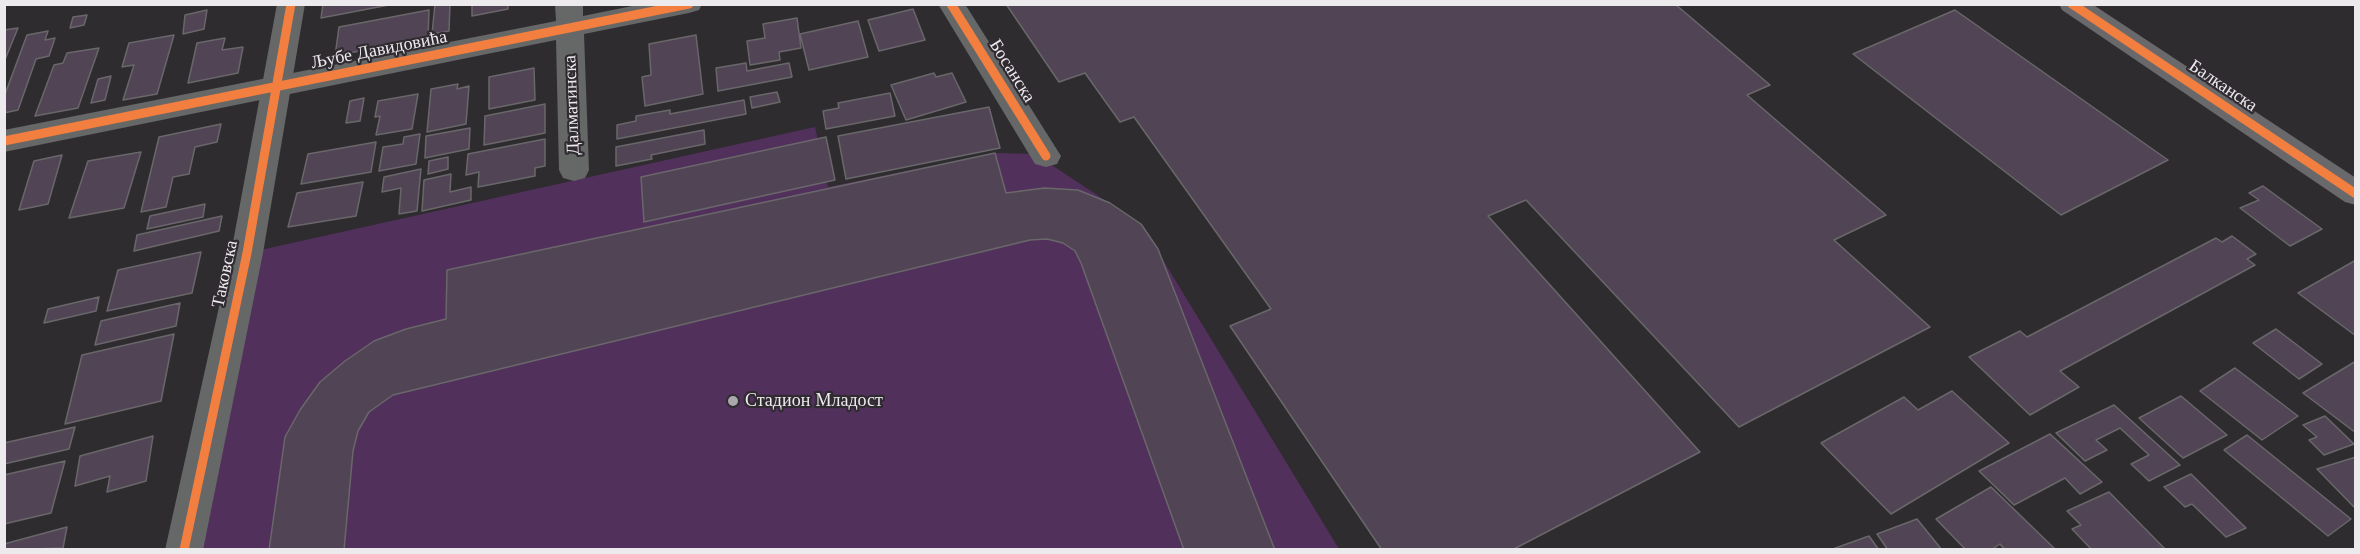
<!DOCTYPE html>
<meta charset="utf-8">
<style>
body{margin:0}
#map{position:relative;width:2360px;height:554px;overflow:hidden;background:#2f2c30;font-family:"Libre Baskerville",serif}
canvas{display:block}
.frame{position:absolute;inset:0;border:6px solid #edeaee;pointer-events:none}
</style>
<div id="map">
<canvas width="2360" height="554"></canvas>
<div class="frame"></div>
</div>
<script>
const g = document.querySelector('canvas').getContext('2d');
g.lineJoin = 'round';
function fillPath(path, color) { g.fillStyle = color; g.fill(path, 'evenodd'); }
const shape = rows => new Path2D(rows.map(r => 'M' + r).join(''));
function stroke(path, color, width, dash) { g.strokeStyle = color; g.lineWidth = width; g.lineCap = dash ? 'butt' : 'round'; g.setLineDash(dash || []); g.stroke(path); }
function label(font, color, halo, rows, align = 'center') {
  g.font = font + ' "Libre Baskerville",serif'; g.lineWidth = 4.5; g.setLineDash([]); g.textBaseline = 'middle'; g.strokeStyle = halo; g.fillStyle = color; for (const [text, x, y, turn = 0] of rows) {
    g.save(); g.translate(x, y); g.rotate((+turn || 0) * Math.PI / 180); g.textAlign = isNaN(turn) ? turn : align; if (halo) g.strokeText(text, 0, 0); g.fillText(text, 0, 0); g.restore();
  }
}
fillPath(shape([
 [815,127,828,187,995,153,1035,154,1141,224,1339,549,184,550,247,253]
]), '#52305c');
const building = shape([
 [323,4,394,4,321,18,323,4],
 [435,4,450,4,449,31,432,34,435,4],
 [472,4,513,4,508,5,508,9,472,16,472,4],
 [1006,4,1675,4,1770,85,1747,95,1886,215,1834,240,1930,327,1739,427,1526,200,1488,216,1700,452,1512,550,1382,550,1230,326,1271,309,1134,117,1120,122,1085,73,1059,82,1006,4],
 [913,9,925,40,879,51,868,20,913,9],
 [207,10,204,29,183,34,185,15,207,10],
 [429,10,428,37,335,56,339,27,429,10],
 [1955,10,2168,160,2061,215,1853,54,1955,10],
 [87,15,84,25,70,28,73,17,87,15],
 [797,18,801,48,779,52,780,60,750,65,747,41,765,38,763,24,797,18],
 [858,21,868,57,809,70,800,34,858,21],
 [18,28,4,62,4,30,18,28],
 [48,31,45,40,55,38,49,56,36,59,18,110,4,113,4,97,27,35,48,31],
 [174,35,157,94,123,100,134,65,122,67,129,43,174,35],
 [696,35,703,94,645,106,642,77,651,75,649,44,696,35],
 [225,38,222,50,243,47,238,73,188,83,197,43,225,38],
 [99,48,78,108,35,116,54,65,63,63,67,53,99,48],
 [746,63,747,71,789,63,792,77,718,91,716,68,746,63],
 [534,68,535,100,489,109,489,77,534,68],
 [934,73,936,77,952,73,966,102,906,120,891,85,934,73],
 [111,76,105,100,91,103,98,79,111,76],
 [458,84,457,89,469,86,466,124,427,132,431,89,458,84],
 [777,92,780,102,752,108,750,97,777,92],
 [890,93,895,116,826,129,823,111,839,108,838,103,890,93],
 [418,94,412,129,376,135,380,116,375,117,378,101,418,94],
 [364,98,360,121,346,123,350,101,364,98],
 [744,100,746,114,617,139,617,125,636,121,636,116,670,110,670,114,744,100],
 [545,104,545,133,484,145,485,116,545,104],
 [989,107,1000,148,846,179,838,136,989,107],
 [221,124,217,142,195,147,189,174,173,177,166,207,141,212,159,137,221,124],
 [470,128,469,149,425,158,426,136,470,128],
 [704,130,705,144,651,155,652,159,616,166,616,147,704,130],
 [420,134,416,164,379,171,383,147,403,144,404,137,420,134],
 [826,137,835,180,644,222,641,177,826,137],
 [545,139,545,166,535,168,535,176,478,187,479,172,466,175,468,154,545,139],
 [376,142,371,172,301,184,308,154,376,142],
 [141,152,124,208,69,218,88,161,141,152],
 [995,153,1006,193,1044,188,1078,190,1110,203,1141,224,1158,249,1275,550,1184,550,1081,263,1075,251,1063,243,1047,239,1030,240,393,395,369,412,358,431,353,451,344,550,269,550,285,437,300,410,320,382,345,361,374,341,406,329,446,319,447,270,995,153],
 [62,155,48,204,19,210,34,161,62,155],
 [448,157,448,169,428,174,429,161,448,157],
 [421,169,417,211,399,214,401,188,382,192,384,177,421,169],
 [451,174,450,192,471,187,471,200,422,211,424,180,451,174],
 [363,182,356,216,288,227,297,193,363,182],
 [2263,186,2322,229,2290,246,2240,208,2259,200,2249,193,2263,186],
 [205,204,203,217,147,229,150,216,205,204],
 [222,216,219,231,134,251,137,235,222,216],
 [2232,236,2256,254,2247,259,2255,265,2060,371,2079,387,2030,415,1969,357,2020,331,2027,337,2216,238,2222,242,2232,236],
 [201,252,192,293,107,311,118,270,201,252],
 [2356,260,2356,336,2298,293,2356,260],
 [99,297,96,311,44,323,48,309,99,297],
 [180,303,176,326,95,345,101,321,180,303],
 [2276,329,2322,364,2299,379,2253,343,2276,329],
 [174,334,161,401,65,424,82,355,174,334],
 [2356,361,2356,433,2303,393,2356,361],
 [2235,368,2298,416,2262,440,2200,391,2235,368],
 [1952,391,2009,443,1891,514,1821,443,1904,397,1918,410,1952,391],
 [2181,396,2227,435,2183,458,2139,418,2181,396],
 [2114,405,2180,465,2149,481,2131,464,2149,455,2120,428,2096,440,2107,450,2085,461,2056,433,2114,405],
 [2325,416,2354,444,2324,455,2309,440,2317,437,2303,425,2325,416],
 [75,427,69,449,4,464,4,443,75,427],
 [2050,434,2102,482,2080,494,2065,478,2014,505,1979,471,2050,434],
 [2247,435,2351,519,2328,536,2224,450,2247,435],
 [153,436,146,481,107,492,110,476,75,486,80,456,153,436],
 [2356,457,2356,509,2317,469,2356,457],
 [65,461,51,513,4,524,4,475,65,461],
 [2191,474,2246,528,2226,537,2192,504,2185,507,2164,487,2191,474],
 [1991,487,2056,550,2005,550,2000,544,1991,550,1966,550,1936,519,1991,487],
 [2109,492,2166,550,2092,550,2072,529,2081,525,2067,511,2109,492],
 [1917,519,1942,550,1888,550,1877,534,1917,519],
 [67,527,63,548,4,550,4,544,67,527],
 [1869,536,1879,550,1830,550,1869,536]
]);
fillPath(building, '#514555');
stroke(building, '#69676a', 1.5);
fillPath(shape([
 [555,4,583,4,583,16,642,4,702,4,699,10,689,13,584,34,589,170,585,178,574,181,563,178,559,170,556,40,4,152,4,130,556,21,555,4],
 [938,4,965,4,1061,156,1057,164,1046,167,1035,164,938,4]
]), '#666767');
fillPath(shape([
 [277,4,305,4,263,253,203,550,165,550,231,253,277,4]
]), '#666767');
fillPath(shape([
 [2059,4,2092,4,2356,178,2356,205,2345,202,2062,10,2059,4]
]), '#69686a');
stroke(shape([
 [951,4,1046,156],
 [2072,4,2356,194],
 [4,141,689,4],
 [184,550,247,253,291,4]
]), '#f27e40', 9);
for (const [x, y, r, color] of [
 [733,401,6,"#aaa8ac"]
]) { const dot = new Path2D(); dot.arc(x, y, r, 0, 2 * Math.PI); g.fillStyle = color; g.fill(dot); stroke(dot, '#302b31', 2); }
label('18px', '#edeaee', '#302b31', [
 ["Љубе Давидовића",379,50,-11],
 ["Босанска",1012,71,58],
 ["Балканска",2223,86,34],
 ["Далматинска",572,105,-92],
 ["Таковска",225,274,-78]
]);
label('18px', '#edeaee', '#302b31', [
 ["Стадион Младост",745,401]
], 'left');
</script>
